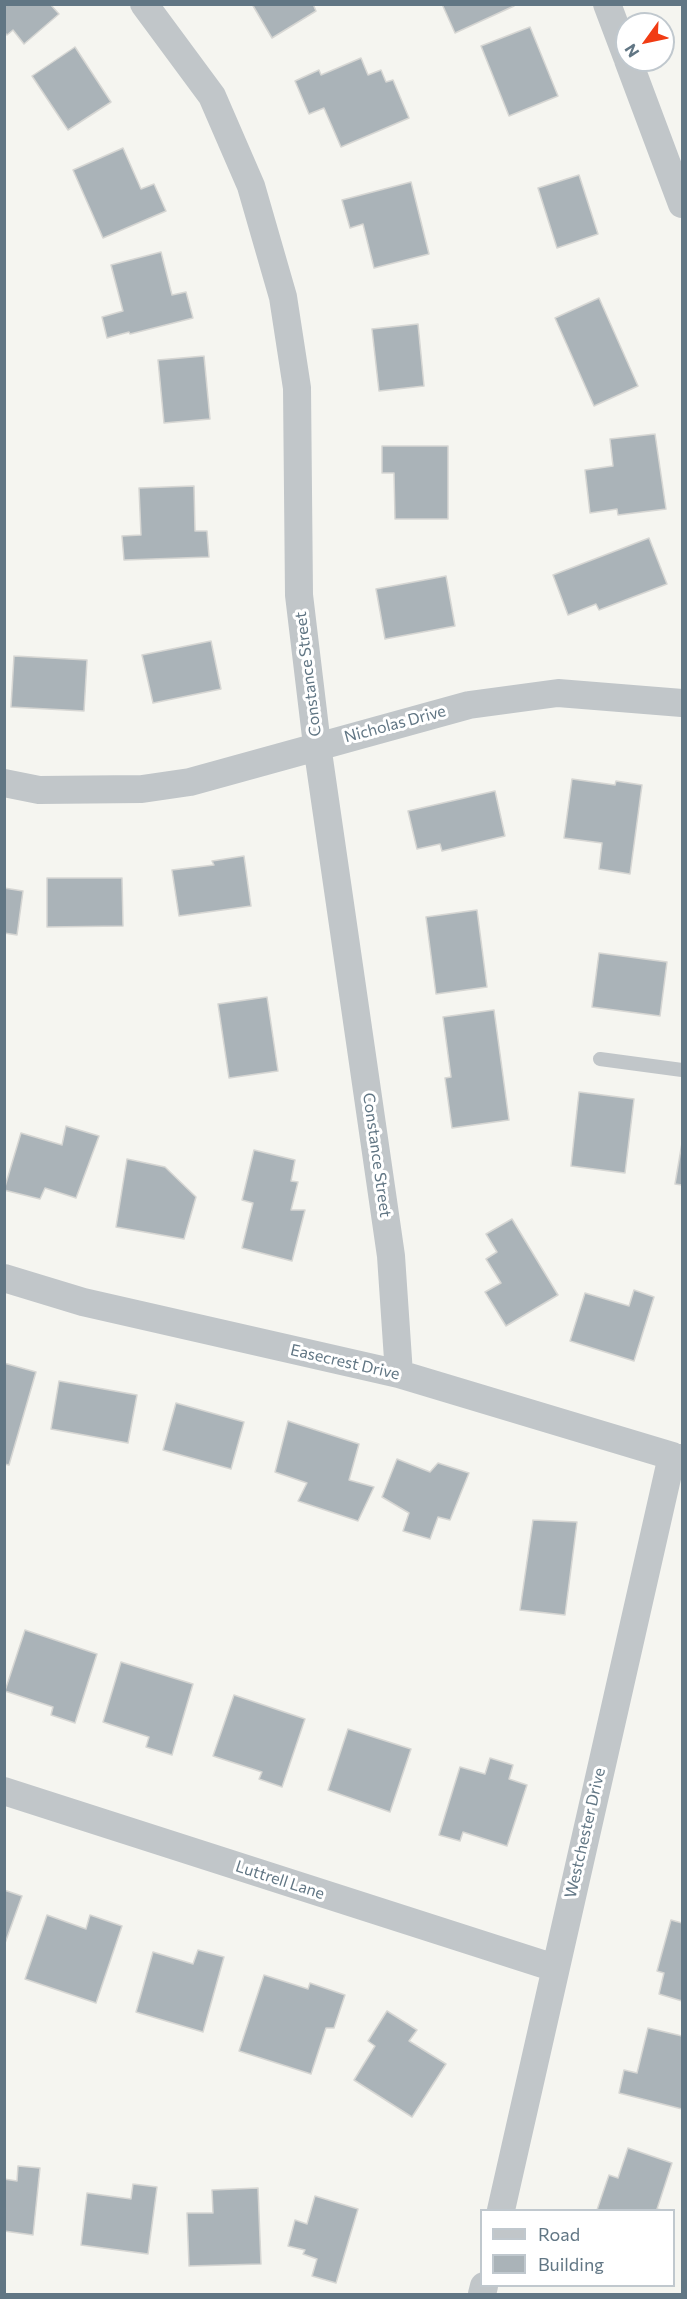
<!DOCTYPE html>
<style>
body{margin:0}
#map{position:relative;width:687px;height:2299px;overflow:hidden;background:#f5f5f0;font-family:Commissioner,sans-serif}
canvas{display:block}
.frame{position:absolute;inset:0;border:6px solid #617684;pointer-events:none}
.legend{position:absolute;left:480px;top:2209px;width:195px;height:78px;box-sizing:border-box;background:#fff;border:2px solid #c0c8ce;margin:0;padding:8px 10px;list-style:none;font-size:18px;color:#617684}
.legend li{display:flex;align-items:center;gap:12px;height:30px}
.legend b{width:30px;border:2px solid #c0c8ce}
.north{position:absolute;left:615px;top:12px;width:60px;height:60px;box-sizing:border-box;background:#fff;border:2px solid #c0c8ce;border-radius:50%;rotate:237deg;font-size:16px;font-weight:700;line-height:24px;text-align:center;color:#617684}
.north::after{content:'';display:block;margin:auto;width:21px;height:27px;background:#f13c14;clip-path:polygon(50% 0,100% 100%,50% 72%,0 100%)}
</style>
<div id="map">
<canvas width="687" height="2299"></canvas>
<div class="frame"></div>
<ul class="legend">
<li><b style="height:8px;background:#c1c6c9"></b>Road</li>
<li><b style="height:16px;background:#aab3b8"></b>Building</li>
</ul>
<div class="north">N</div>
</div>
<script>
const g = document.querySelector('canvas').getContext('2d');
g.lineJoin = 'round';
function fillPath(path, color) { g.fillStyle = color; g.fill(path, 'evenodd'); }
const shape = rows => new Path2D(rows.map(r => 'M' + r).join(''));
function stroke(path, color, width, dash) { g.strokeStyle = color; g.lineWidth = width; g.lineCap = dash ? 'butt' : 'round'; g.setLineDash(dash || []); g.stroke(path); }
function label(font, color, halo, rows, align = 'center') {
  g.font = font + ' Commissioner,sans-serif'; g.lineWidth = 6; g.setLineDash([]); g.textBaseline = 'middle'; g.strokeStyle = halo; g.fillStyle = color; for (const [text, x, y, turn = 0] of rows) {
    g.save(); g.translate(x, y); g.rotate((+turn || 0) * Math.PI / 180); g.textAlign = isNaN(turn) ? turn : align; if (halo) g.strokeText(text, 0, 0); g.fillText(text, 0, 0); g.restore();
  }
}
const building = shape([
 [4,4,50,4,59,14,24,44,13,30,7,35,4,32,4,4],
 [252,4,313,4,316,11,272,38,252,4],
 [442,4,514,4,514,6,455,33,442,4],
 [530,27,558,96,509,116,481,46,530,27],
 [75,47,111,102,68,130,32,76,75,47],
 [361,58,368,75,381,70,386,82,393,80,409,118,341,147,324,108,309,114,295,81,319,70,321,75,361,58],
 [123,148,141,189,154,184,166,211,103,238,73,170,123,148],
 [579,175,598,234,557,248,538,188,579,175],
 [411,182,429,254,374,268,363,224,350,228,342,200,411,182],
 [161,252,172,295,186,292,193,318,130,334,129,332,107,338,102,317,123,311,111,265,161,252],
 [599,298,638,386,594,406,555,318,599,298],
 [418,324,424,386,379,391,372,329,418,324],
 [204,356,210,419,164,423,158,360,204,356],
 [655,434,666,509,618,515,617,509,590,513,585,470,613,466,610,439,655,434],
 [382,446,448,446,448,519,395,519,394,473,382,473,382,446],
 [194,486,195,531,207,531,209,557,124,560,122,536,141,535,139,488,194,486],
 [649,538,667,584,599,610,596,604,568,615,553,575,649,538],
 [446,576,455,626,385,639,376,589,446,576],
 [211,641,221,689,153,703,142,655,211,641],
 [14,656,87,660,84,711,11,707,14,656],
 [572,779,615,785,616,781,642,785,630,874,599,869,602,843,564,838,572,779],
 [495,791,505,836,442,851,440,844,417,849,408,811,495,791],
 [244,856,251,906,179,916,172,870,214,865,212,861,244,856],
 [47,878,122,878,123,926,47,927,47,878],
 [4,888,23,891,17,935,4,933,4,888],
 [477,910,487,987,436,994,426,917,477,910],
 [599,953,667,962,660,1016,592,1007,599,953],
 [267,997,278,1071,229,1078,218,1004,267,997],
 [494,1010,509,1120,452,1128,445,1078,451,1077,443,1017,494,1010],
 [579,1092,634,1099,625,1173,571,1166,579,1092],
 [66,1126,99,1136,76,1198,45,1188,40,1199,4,1190,21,1133,62,1145,66,1126],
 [682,1143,682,1185,675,1184,682,1143],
 [254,1150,295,1160,291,1181,298,1182,291,1210,305,1210,292,1261,242,1248,253,1203,242,1200,254,1150],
 [127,1159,165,1167,196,1197,184,1239,116,1227,127,1159],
 [512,1219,558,1295,506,1326,485,1292,501,1283,486,1259,497,1252,486,1234,512,1219],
 [634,1290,654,1297,634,1361,570,1341,585,1293,629,1306,634,1290],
 [4,1363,36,1372,9,1465,4,1464,4,1363],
 [59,1381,137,1395,128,1443,51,1429,59,1381],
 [176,1403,244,1422,231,1469,163,1450,176,1403],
 [288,1421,359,1444,349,1480,374,1487,358,1521,298,1501,307,1483,275,1472,288,1421],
 [397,1459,430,1472,438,1463,469,1473,450,1520,438,1517,430,1539,403,1531,409,1513,382,1497,397,1459],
 [533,1520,577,1522,565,1615,520,1610,533,1520],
 [25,1630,97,1654,75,1723,51,1715,53,1707,5,1691,25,1630],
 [121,1662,193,1684,172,1755,146,1747,149,1737,103,1722,121,1662],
 [234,1695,305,1719,282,1787,259,1779,262,1772,213,1756,234,1695],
 [348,1729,411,1749,390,1812,328,1790,348,1729],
 [490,1758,513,1765,509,1779,527,1785,507,1846,463,1832,460,1841,439,1835,460,1767,485,1774,490,1758],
 [4,1890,22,1896,4,1946,4,1890],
 [47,1915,86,1929,90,1915,122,1926,96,2003,25,1979,47,1915],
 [671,1920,682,1923,682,2001,659,1994,664,1973,657,1971,671,1920],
 [198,1950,224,1957,203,2032,136,2012,153,1952,193,1964,198,1950],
 [264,1975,308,1989,310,1983,345,1995,334,2028,326,2028,311,2074,239,2051,264,1975],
 [387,2011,417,2030,409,2041,446,2064,412,2117,354,2080,375,2046,368,2041,387,2011],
 [648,2028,682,2036,682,2109,619,2093,624,2070,637,2073,648,2028],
 [628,2148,672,2163,657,2209,662,2210,597,2210,609,2175,618,2178,628,2148],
 [18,2166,40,2168,33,2235,4,2231,4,2179,17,2181,18,2166],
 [133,2184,157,2187,148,2254,81,2245,87,2193,131,2199,133,2184],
 [258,2188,261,2264,189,2266,187,2213,213,2213,212,2190,258,2188],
 [315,2196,358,2209,336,2283,312,2276,317,2259,303,2254,305,2250,288,2246,295,2220,307,2224,315,2196]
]);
fillPath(building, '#aab3b8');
stroke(building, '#d6d6d3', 1.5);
stroke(shape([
 [600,1059,682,1070]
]), '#c1c6c9', 14);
stroke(shape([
 [144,4,212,96,251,186,283,297,297,388,299,595,317,745,391,1256,399,1374],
 [607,4,627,57],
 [628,60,682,204],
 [4,783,39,790,142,789,190,782,469,705,558,693,682,703],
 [4,1278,83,1302,399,1374,682,1459],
 [4,1791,555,1968],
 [501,2210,672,1456],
 [482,2294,484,2286]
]), '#c1c6c9', 28);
label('16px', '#617684', '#fff', [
 ["Constance Street",308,674,-97],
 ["Nicholas Drive",395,724,-15],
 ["Constance Street",377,1155,82],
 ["Easecrest Drive",345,1362,13],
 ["Westchester Drive",585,1833,-77],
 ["Luttrell Lane",280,1880,18]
]);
</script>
